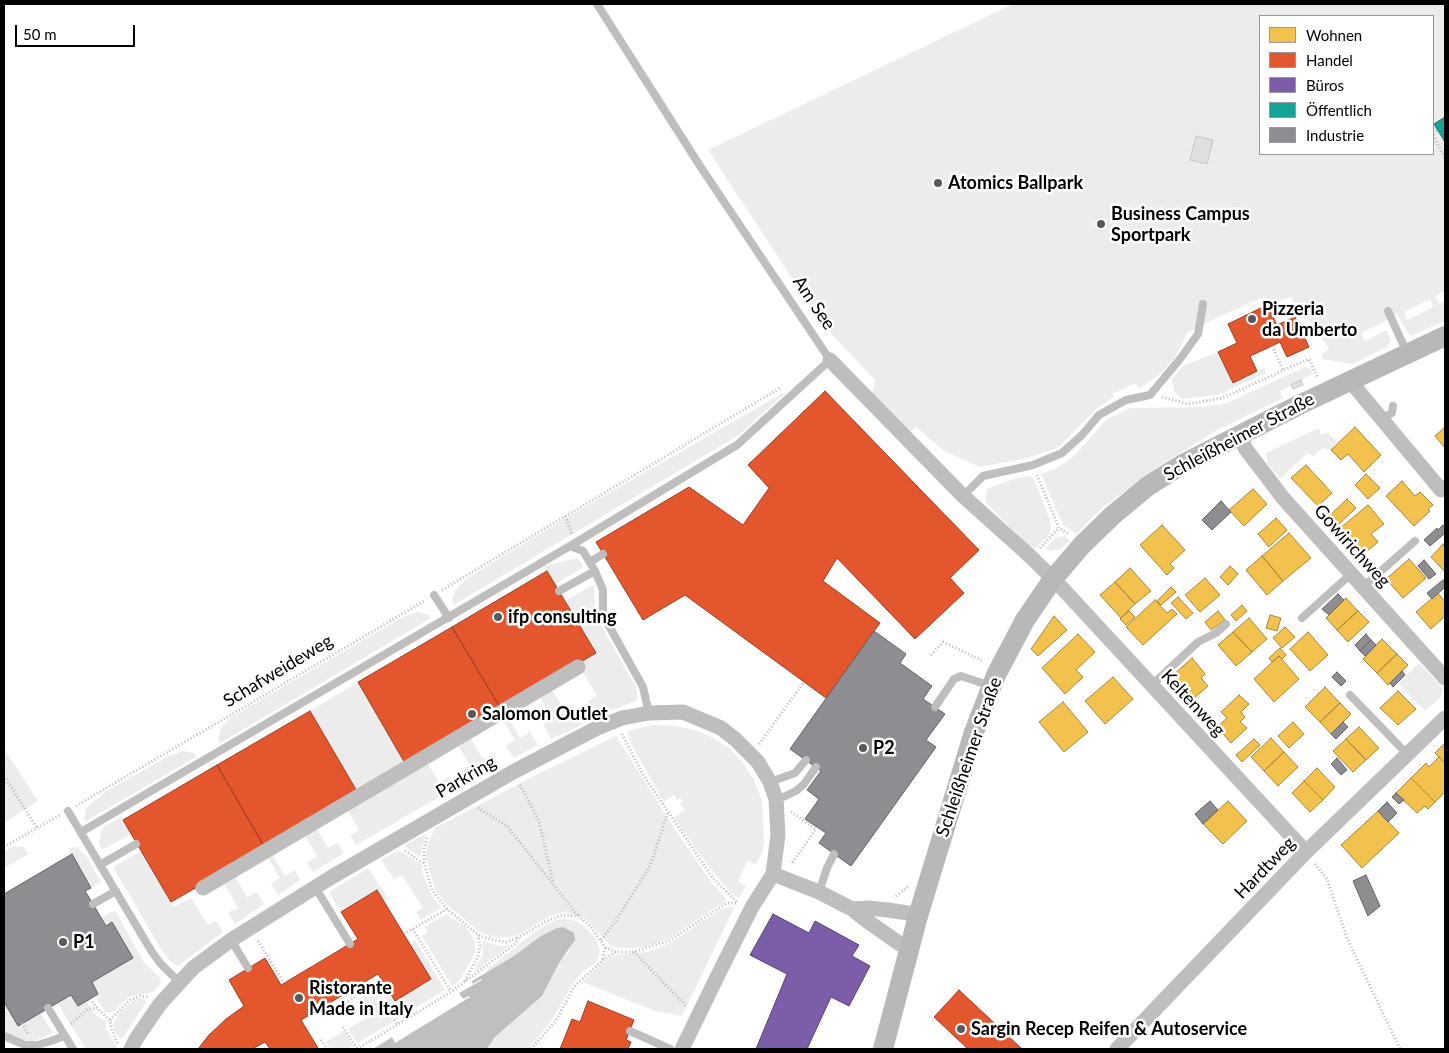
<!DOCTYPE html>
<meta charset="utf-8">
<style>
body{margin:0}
#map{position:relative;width:1449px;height:1053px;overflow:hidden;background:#fff;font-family:Lato,sans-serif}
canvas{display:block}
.frame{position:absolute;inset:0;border:5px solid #000;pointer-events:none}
.legend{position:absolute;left:1259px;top:15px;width:175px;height:140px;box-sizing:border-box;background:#fff;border:1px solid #999;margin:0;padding:6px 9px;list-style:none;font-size:15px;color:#000}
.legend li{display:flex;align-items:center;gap:10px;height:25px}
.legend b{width:25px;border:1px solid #999}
.scale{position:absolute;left:15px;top:25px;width:120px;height:22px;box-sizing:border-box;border:2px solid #000;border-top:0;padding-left:6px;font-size:15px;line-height:18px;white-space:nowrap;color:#000;-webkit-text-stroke:4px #fff;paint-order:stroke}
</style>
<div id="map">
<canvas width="1449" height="1053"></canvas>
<div class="frame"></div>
<ul class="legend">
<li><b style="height:14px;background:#f2c14e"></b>Wohnen</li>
<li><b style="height:14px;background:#e4572e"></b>Handel</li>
<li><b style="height:14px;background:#7b5ea7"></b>Büros</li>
<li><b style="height:14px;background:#17a398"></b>Öffentlich</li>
<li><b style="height:14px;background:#8d8d92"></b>Industrie</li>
</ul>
<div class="scale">50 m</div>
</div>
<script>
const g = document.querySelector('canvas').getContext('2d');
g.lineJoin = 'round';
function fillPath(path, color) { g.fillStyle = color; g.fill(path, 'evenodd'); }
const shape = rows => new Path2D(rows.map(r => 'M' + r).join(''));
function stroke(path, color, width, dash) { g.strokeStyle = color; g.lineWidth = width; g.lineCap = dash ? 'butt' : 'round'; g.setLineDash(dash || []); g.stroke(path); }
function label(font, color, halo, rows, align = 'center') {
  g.font = font + ' Lato,sans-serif'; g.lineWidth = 5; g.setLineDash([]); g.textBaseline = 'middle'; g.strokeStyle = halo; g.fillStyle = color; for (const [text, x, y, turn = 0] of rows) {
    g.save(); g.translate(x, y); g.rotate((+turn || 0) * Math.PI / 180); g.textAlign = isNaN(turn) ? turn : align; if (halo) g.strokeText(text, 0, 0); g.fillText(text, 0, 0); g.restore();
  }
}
fillPath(shape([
 [1013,4,1445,4,1445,291,1435,296,1439,304,1445,301,1445,321,1410,336,1397,315,1361,333,1365,341,1386,330,1391,341,1387,347,1353,364,1323,359,1322,354,1329,349,1299,305,1295,306,1291,297,1267,305,1264,297,1221,316,1187,333,1174,359,1158,376,1140,388,1135,384,1112,394,1114,397,1098,407,1059,447,1052,450,1023,459,980,467,944,451,916,427,910,432,872,393,875,380,822,324,708,150],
 [1260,16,1433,16,1433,154,1260,154],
 [1430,299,1433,307,1407,320,1404,312],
 [1218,352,1233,382,1264,368,1266,373,1218,395,1182,399,1174,391,1172,379,1183,366],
 [1305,367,1311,369,1313,374,1280,391,1283,398,1217,430,1166,462,1103,507,1076,534,1063,525,1041,474,1055,469,1066,462,1077,453,1107,419,1131,408,1200,407,1225,404],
 [790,389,739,435,455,604,452,601,455,591,466,579,578,511],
 [1319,428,1321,435,1328,433,1337,442,1331,450,1323,448,1313,456,1308,453,1280,479,1267,463,1266,453],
 [1029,476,1034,479,1050,520,1051,528,1048,537,1035,548,1027,546,985,501,987,489,1013,479],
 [1065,536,1070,541,1061,549,1052,551,1045,549,1055,538],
 [577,558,583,565,582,568,555,584,544,566],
 [594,584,595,615,636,687,638,700,596,716,588,701,597,696,578,664,596,653,565,601],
 [418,612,429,615,431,618,220,743,218,739,221,728,230,718,403,617],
 [1419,663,1443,688,1441,697,1425,711,1398,683],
 [358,682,406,765,358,793,310,711],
 [550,686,566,714,574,709,584,724,551,739,543,724,552,719,537,693],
 [505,712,520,738,530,732,538,745,514,758,506,746,515,740,500,715],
 [653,725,676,726,695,730,713,738,729,748,743,763,754,780,762,801,764,841,762,853,756,864,747,861,738,882,746,886,739,898,732,894,709,867,674,818,685,810,680,804,683,802,681,798,677,800,674,795,664,802,631,744,627,731],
 [468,734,483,759,493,754,500,765,468,781,462,770,470,765,456,742],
 [616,736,676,831,711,882,727,900,671,937,646,947,631,948,617,948,610,945,584,917,564,912,550,916,518,935,510,937,497,938,481,933,446,904,435,890,426,859,427,847,435,828,528,779],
 [4,749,38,801,4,823],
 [184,751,194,753,196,757,86,821,84,818,86,808,107,791,169,756],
 [426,760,439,783,449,777,455,788,356,845,350,836,359,830,345,806],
 [121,817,131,834,102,850,99,843,101,831,105,826],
 [314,824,328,848,337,843,344,853,313,872,307,863,317,856,302,831],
 [426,833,420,857,404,846],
 [12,847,24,847,29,854,4,868,4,852],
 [77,847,87,857,101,882,91,888,68,848],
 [398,850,422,865,423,874,430,892,441,908,421,920,416,912,423,908,402,875,394,879,381,860],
 [141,851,174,907,191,898,208,925,216,921,223,932,178,966,171,962,161,949,113,867],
 [270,851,285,876,295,870,300,880,278,895,271,884,280,878,265,853],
 [368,868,388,898,384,901,377,890,341,912,329,892],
 [233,873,247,897,257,892,264,904,235,924,228,913,238,908,222,880],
 [735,906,682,1016,655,1011,583,982,602,963,615,955,648,952,668,944,722,909],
 [115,910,144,962,160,978,161,983,153,992,130,996,114,1011,108,1013,104,1011,95,996,98,994,92,982,111,923,106,926,101,918],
 [446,914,466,927,475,941,475,952,471,961,458,982,452,986,422,936,428,932,424,927],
 [564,919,576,921,585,927,596,939,600,951,598,959,596,962,581,973,572,985,552,1020,528,1049,487,1049,495,1037,542,996,559,963,571,948,514,956,487,972,486,970,539,929,556,920],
 [415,940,445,990,397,1019,378,987,384,984,410,944],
 [483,940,491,944,501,946,510,945,474,972,483,954],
 [373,990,393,1022,357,1043,348,1029,368,1017,357,1000],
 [71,995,78,1006,86,1001,95,1014,106,1022,106,1028,118,1049,86,1049,57,1003],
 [139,998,144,999,146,1002,122,1039,118,1037,114,1030,114,1022,121,1011,133,1001],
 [4,1002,18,1026,40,1012,53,1033,34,1041,22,1040,4,1032],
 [344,1031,353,1046,347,1049,330,1049,326,1042]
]), '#ececec');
fillPath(shape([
 [563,927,574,933,575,940,559,963,542,996,495,1037,487,1049,373,1049,392,1037,395,1043,470,997,469,996,463,999,459,993,482,980,481,979,473,984,472,981,514,956,541,936,557,928]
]), '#bfbfbf');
const homes = shape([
 [1355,427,1381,455,1364,472,1348,454,1341,460,1331,450,1355,427],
 [1445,427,1445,448,1435,436,1445,427],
 [1306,465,1332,493,1318,506,1291,478,1306,465],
 [1366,474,1380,488,1368,499,1355,485,1366,474],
 [1402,481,1415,496,1420,492,1433,505,1428,509,1430,511,1414,526,1386,496,1402,481],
 [1253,489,1267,504,1244,526,1229,510,1253,489],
 [1347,499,1356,508,1336,527,1327,518,1347,499],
 [1368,505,1384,524,1371,534,1378,542,1361,556,1339,529,1368,505],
 [1276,518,1287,530,1269,547,1258,534,1276,518],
 [1162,525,1185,550,1170,564,1174,568,1167,575,1140,545,1162,525],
 [1289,533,1311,558,1283,581,1262,556,1289,533],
 [1443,544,1445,547,1445,572,1431,557,1443,544],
 [1262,556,1283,581,1267,595,1246,570,1262,556],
 [1409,559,1426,578,1403,598,1386,579,1409,559],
 [1230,566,1238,574,1228,585,1220,577,1230,566],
 [1130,568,1151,591,1135,604,1115,582,1130,568],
 [1205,578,1220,595,1200,612,1185,595,1205,578],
 [1115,582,1135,604,1121,618,1100,595,1115,582],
 [1171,587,1176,592,1161,605,1157,601,1171,587],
 [1438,593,1445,602,1445,616,1431,629,1416,612,1438,593],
 [1178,597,1193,613,1186,619,1171,603,1178,597],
 [1346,598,1358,611,1337,630,1326,618,1346,598],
 [1155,600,1167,613,1172,609,1177,614,1143,645,1126,627,1155,600],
 [1242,605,1247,611,1236,621,1231,615,1242,605],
 [1129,611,1135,617,1126,625,1120,619,1129,611],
 [1218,611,1225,620,1211,630,1205,622,1218,611],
 [1358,611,1369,622,1348,642,1337,630,1358,611],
 [1270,615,1281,618,1277,631,1266,628,1270,615],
 [1054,616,1067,630,1038,656,1031,649,1054,616],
 [1249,618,1267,639,1252,652,1233,632,1249,618],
 [1285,627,1295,637,1282,648,1273,638,1285,627],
 [1233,632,1252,652,1236,666,1218,645,1233,632],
 [1308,632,1328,655,1310,671,1290,649,1308,632],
 [1078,634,1095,652,1076,670,1083,677,1065,694,1042,668,1078,634],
 [1382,639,1397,654,1377,673,1363,659,1382,639],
 [1280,648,1286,655,1282,659,1279,656,1272,662,1269,658,1280,648],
 [1397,654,1408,665,1388,685,1377,673,1397,654],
 [1279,656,1299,679,1274,702,1254,679,1279,656],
 [1192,658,1205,674,1201,678,1208,686,1193,699,1172,676,1192,658],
 [1113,677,1133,699,1105,724,1085,701,1113,677],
 [1325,687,1340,703,1320,722,1305,707,1325,687],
 [1398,691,1416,709,1398,725,1380,708,1398,691],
 [1239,695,1249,704,1241,712,1245,717,1240,722,1247,728,1231,743,1217,727,1227,718,1221,712,1239,695],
 [1063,702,1088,732,1064,752,1039,722,1063,702],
 [1340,703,1351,714,1331,734,1320,722,1340,703],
 [1293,722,1304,734,1289,748,1278,736,1293,722],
 [1359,727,1379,748,1366,760,1346,739,1359,727],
 [1271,738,1284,752,1264,771,1251,757,1271,738],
 [1254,739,1260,745,1242,762,1236,755,1254,739],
 [1346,739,1366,760,1353,772,1333,751,1346,739],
 [1445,743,1445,763,1435,753,1445,743],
 [1284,752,1298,767,1278,786,1264,771,1284,752],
 [1439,757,1445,763,1445,792,1435,802,1411,778,1426,763,1429,767,1439,757],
 [1317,768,1335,787,1323,800,1304,781,1317,768],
 [1411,778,1435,802,1428,809,1425,806,1417,813,1396,793,1411,778],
 [1304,781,1323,800,1310,812,1292,793,1304,781],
 [1228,801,1247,821,1223,844,1203,824,1228,801],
 [1378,811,1399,833,1362,868,1341,845,1378,811]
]);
fillPath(homes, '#f2c14e');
stroke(homes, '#a98737', 1);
const shops = shape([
 [1267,305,1277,325,1295,317,1309,347,1287,357,1280,342,1272,346,1250,356,1257,371,1233,383,1218,352,1237,343,1228,324,1267,305],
 [825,391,979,550,950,578,964,593,915,639,837,558,823,581,880,623,826,698,685,595,643,620,596,542,689,487,743,525,769,488,748,465,825,391],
 [547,571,596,653,501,709,452,627,547,571],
 [452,627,501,709,406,765,358,682,452,627],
 [310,711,358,793,265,848,217,765,310,711],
 [217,765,265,848,171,902,123,820,217,765],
 [377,890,431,979,395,1001,378,974,301,1020,318,1048,315,1049,270,1049,265,1042,252,1049,198,1049,209,1035,226,1019,244,1006,229,980,265,958,281,985,358,939,341,912,377,890],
 [959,990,1022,1049,968,1049,934,1017,959,990],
 [588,1001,634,1020,626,1040,631,1042,628,1049,560,1049,572,1019,580,1022,588,1001]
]);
fillPath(shops, '#e4572e');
stroke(shops, '#a03d20', 1);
const offices = shape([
 [773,914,809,933,815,921,859,945,852,956,870,966,849,1006,831,997,807,1049,756,1049,787,974,750,955,773,914]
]);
fillPath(offices, '#7b5ea7');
stroke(offices, '#564275', 1);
const public = shape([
 [1445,117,1445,142,1434,124,1445,117]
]);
fillPath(public, '#17a398');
stroke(public, '#10726a', 1);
const industry = shape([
 [1221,501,1231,512,1212,530,1202,520,1221,501],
 [1443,525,1445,528,1445,535,1444,534,1430,546,1424,540,1437,528,1438,530,1443,525],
 [1424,560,1436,574,1429,579,1418,566,1424,560],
 [1443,580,1445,583,1445,587,1432,599,1427,593,1443,580],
 [1338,594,1344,600,1329,615,1322,609,1338,594],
 [874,631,906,654,900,663,932,686,923,699,945,714,926,740,936,747,851,866,819,843,826,833,805,819,819,799,807,790,821,771,790,749,874,631],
 [1366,634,1371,640,1360,651,1355,645,1366,634],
 [1371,640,1376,645,1365,656,1360,651,1371,640],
 [1402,671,1405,675,1393,687,1390,683,1402,671],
 [1337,672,1346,681,1341,686,1332,677,1337,672],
 [1343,722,1348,727,1336,739,1331,734,1343,722],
 [1337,758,1347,770,1341,775,1331,764,1337,758],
 [1396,793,1404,800,1399,804,1392,797,1396,793],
 [1210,801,1218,810,1203,824,1195,814,1210,801],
 [1387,802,1397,813,1388,822,1378,811,1387,802],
 [72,854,91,888,85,891,93,904,106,926,112,922,133,958,92,982,98,994,90,999,78,1006,71,995,18,1026,4,1002,4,894,72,854],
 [1366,875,1380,906,1368,916,1353,881,1366,875]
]);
fillPath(industry, '#8d8d92');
stroke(industry, '#636366', 1);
const building = shape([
 [1196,136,1213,140,1207,164,1190,160,1196,136],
 [1301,380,1303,385,1293,389,1291,385,1301,380]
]);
fillPath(building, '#dfdfdf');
stroke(building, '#c7c7c7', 1);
stroke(shape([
 [1433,133,1438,130],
 [1433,135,1445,159],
 [1272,346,1283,370],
 [1162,397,1188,404,1222,398,1309,359,1318,378],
 [1037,475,1059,528,1069,534],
 [565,516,572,534],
 [1040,548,1059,528],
 [442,590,780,388],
 [931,655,943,642,983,661],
 [622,734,642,773,712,877,738,903],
 [759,744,804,682],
 [4,776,37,828],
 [520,785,539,821,553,882],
 [76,806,426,600],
 [478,808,507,826,578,916],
 [791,812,816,829,792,863],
 [427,838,424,849,424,863,432,890,447,909,478,935,493,940,506,942,519,937],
 [4,847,60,815],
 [405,851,423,863],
 [1315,864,1327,879,1347,938,1400,1049],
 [896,896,909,886],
 [413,929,451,992],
 [404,934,447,909],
 [601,940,615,922,650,866,668,812],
 [258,941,284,983],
 [634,952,687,1007],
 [603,959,605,947],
 [465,981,478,956,480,945,478,935],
 [372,984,397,1024],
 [90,999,100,1011,110,1020,112,1031,118,1044],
 [348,1001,379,981],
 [110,1020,130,1000,140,996,148,997],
 [22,1023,28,1034],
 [71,1024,88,1009,97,1008],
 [343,1027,357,1049],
 [321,1040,327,1049],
 [264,1049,265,1049],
 [357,1049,451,992,515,944,519,937,545,922,562,915,579,916,591,927,605,947,616,952,634,952,670,940,727,903,738,903],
 [531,1049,555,1022,574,987,603,960,616,952]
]), '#b9b9b9', 3, [1, 2.5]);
stroke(shape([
 [1388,311,1407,353],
 [1381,419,1392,413,1393,406],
 [963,496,983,476,1033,465,1062,453,1082,435,1099,415,1126,400,1150,395,1180,359,1198,334,1203,304],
 [570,546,737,445,830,360,700,166,597,4],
 [590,562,603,554],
 [1364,586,1415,541],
 [559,591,595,571],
 [434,595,449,618],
 [1302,618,1352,573],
 [1152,685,1198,642,1216,633,1226,624],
 [1350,695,1408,755],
 [935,707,954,679,961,676,991,686],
 [770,782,795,773,806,760],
 [776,799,781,798,796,791,804,784,816,767],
 [68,811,152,952,160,963,179,982],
 [81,832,570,546,583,551,595,571,603,590,603,615,643,687,649,713],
 [100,865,136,844],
 [315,887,350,944],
 [819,892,827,868,834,854],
 [93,904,116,891],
 [231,940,248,968],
 [48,1008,73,1049],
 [630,1031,670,1049],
 [4,1036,25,1045,37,1045,51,1041,64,1036]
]), '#bebebe', 8);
stroke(shape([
 [830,360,963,496,1031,557,1062,588,1306,852],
 [1350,381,1441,490,1445,487],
 [1240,434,1245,448,1283,498,1445,678],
 [773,874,819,892,852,909,863,918,900,944,910,948],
 [203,888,578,667],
 [852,909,869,908,888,910,908,913,918,916],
 [131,1049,136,1039,160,1004,193,968,231,940,330,878,513,772,597,728,622,718,649,713,683,712,721,728,735,739,758,762,770,782,776,799,778,835,773,874,752,907,718,975,682,1049],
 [1117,1049,1306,852,1445,718]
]), '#bebebe', 15);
stroke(shape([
 [883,1049,918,916,974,732,996,675,1025,620,1053,579,1082,545,1113,515,1148,486,1183,464,1299,405,1445,336]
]), '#b8b8b8', 20);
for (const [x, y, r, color] of [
 [938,183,5,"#595959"],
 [1101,224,5,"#595959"],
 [1252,319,5,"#595959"],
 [498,617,5,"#595959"],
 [472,714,5,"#595959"],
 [863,748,5,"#595959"],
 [63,942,5,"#595959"],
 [299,998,5,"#595959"],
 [961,1029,5,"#595959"]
]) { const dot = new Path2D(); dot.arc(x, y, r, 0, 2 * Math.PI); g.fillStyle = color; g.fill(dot); stroke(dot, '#fff', 2); }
label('bold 18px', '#000', '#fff', [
 ["Atomics Ballpark",948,183],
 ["Business Campus",1111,214],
 ["Sportpark",1111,235],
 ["Pizzeria",1262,309],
 ["da Umberto",1262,330],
 ["ifp consulting",508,617],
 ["Salomon Outlet",482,714],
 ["P2",873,748],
 ["P1",73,942],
 ["Ristorante",309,988],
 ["Made in Italy",309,1009],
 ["Sargin Recep Reifen & Autoservice",971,1029]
], 'left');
label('18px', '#000', '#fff', [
 ["Am See",814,303,56],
 ["Schleißheimer Straße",1239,437,-28],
 ["Gowirichweg",1352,546,48],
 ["Schafweideweg",278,671,-31],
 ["Keltenweg",1193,703,47],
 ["Schleißheimer Straße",969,757,-71],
 ["Parkring",466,777,-30],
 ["Hardtweg",1265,868,-46]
]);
</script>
